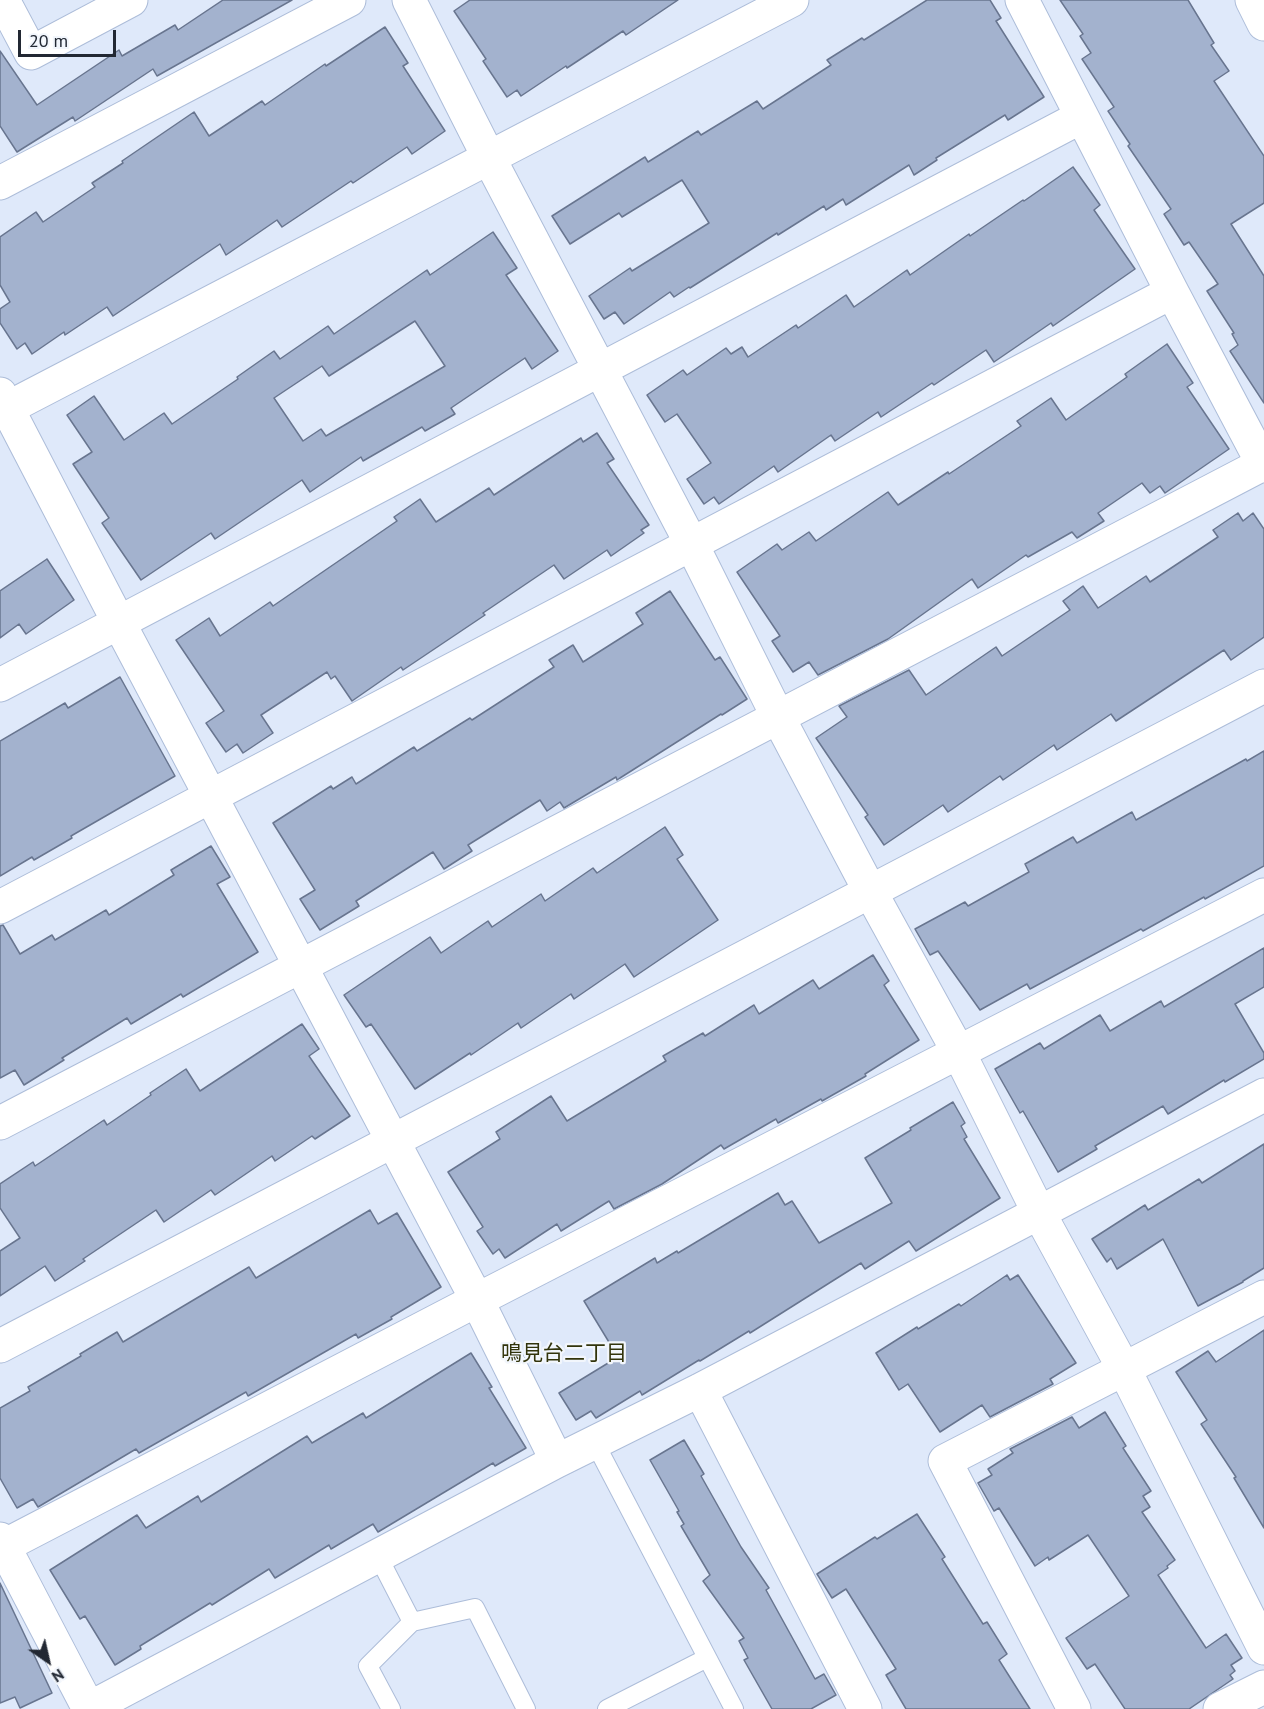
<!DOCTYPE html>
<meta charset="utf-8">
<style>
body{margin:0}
#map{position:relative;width:1264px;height:1709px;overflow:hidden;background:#dfe9fa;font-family:"PT Sans",sans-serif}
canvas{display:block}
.north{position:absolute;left:18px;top:1631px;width:60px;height:60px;-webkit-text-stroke:4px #f2f6fc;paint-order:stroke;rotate:146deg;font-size:16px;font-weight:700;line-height:24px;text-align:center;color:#222833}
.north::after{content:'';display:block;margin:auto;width:21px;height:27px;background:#222833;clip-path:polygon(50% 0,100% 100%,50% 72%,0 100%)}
.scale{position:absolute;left:18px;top:30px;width:98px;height:27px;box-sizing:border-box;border:3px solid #222833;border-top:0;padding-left:8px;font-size:18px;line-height:21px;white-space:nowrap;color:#222833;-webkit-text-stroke:4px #f2f6fc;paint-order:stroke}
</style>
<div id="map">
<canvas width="1264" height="1709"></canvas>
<div class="north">N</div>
<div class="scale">20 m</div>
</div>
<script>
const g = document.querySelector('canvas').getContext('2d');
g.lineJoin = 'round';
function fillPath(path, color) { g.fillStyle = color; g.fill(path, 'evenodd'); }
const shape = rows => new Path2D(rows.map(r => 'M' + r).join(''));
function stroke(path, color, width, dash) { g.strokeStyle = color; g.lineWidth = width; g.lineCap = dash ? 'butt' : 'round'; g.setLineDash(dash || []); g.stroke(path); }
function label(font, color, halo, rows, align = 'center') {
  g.font = font + ' "PT Sans","Noto Sans JP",sans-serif'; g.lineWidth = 4.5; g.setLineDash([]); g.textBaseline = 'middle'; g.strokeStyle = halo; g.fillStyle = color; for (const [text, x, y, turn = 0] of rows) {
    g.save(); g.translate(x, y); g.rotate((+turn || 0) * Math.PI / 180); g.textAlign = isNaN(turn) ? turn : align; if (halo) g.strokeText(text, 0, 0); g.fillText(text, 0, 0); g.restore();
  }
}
const building = shape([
 [223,0,292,0,157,76,153,69,75,121,73,117,17,152,0,126,0,51,37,105,119,50,122,56,175,25,178,30,223,0],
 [470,0,678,0,626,35,623,31,567,68,566,66,521,96,517,90,507,97,483,61,486,59,454,11,470,0],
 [927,0,990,0,1001,18,996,21,1044,97,1008,120,1005,115,936,158,937,160,914,175,909,165,846,205,843,199,826,210,824,206,778,235,777,233,690,288,689,287,674,297,670,292,624,324,615,312,604,319,589,296,630,268,632,271,709,223,682,180,622,217,619,213,570,244,552,216,645,157,648,162,698,131,701,135,757,101,763,109,831,65,827,60,862,38,864,40,927,0],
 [1060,0,1188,0,1214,43,1211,45,1229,71,1214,81,1264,156,1264,203,1231,224,1264,276,1264,403,1230,351,1238,345,1232,334,1234,333,1207,291,1218,284,1189,242,1184,245,1164,214,1171,209,1128,146,1130,144,1108,111,1114,107,1082,59,1091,53,1080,36,1083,34,1060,0],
 [385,27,408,63,403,66,445,131,412,154,407,147,353,183,351,181,282,227,277,220,226,255,220,244,113,316,107,307,65,335,64,332,32,354,25,343,17,349,0,323,0,309,10,302,0,285,0,237,36,212,43,222,95,187,92,183,123,163,122,161,194,112,209,136,262,101,265,105,325,64,326,66,385,27],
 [1073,167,1100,205,1094,210,1135,269,1053,326,1051,323,994,362,986,350,934,385,932,383,881,417,878,412,835,441,831,435,778,472,774,466,719,504,714,497,704,504,687,479,711,463,677,414,665,422,647,395,683,370,687,375,726,348,731,354,742,347,748,357,796,325,798,328,846,295,854,307,907,270,910,275,969,234,970,236,1023,200,1024,201,1073,167],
 [493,232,517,268,506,275,558,351,532,369,525,358,451,408,455,414,425,431,422,427,363,461,361,457,310,492,302,480,215,539,211,533,141,580,102,523,109,518,73,464,92,452,67,415,94,396,124,440,164,413,172,424,238,379,237,377,274,351,280,359,328,326,334,334,427,270,430,275,493,232],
 [415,321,445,366,326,436,321,429,303,441,274,398,322,366,329,376,415,321],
 [1167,344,1193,383,1187,387,1229,449,1165,493,1160,486,1150,493,1142,483,1098,513,1104,521,1077,538,1072,532,1028,557,1026,555,978,588,972,579,888,639,818,675,809,662,793,672,772,641,780,636,737,572,777,544,782,550,809,532,816,541,888,492,898,505,948,472,949,474,1021,426,1017,421,1051,398,1066,420,1127,377,1125,374,1167,344],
 [597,433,614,459,607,463,649,525,641,530,644,533,611,556,607,550,564,579,554,565,483,613,485,615,403,670,401,667,352,701,335,676,331,679,327,672,261,715,273,733,243,753,237,744,226,752,206,723,224,711,176,640,209,618,220,636,270,602,273,606,397,521,394,517,420,499,436,522,489,488,494,495,581,438,583,442,597,433],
 [1238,513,1243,521,1253,513,1264,529,1264,637,1231,660,1224,650,1116,721,1111,714,1057,750,1054,745,1003,780,1000,776,948,812,943,805,884,845,865,817,868,815,816,738,847,717,839,706,909,670,926,695,996,647,1002,656,1070,610,1063,601,1083,586,1098,608,1146,576,1150,582,1218,537,1213,530,1238,513],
 [47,559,74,600,26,634,19,624,0,638,0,591,47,559],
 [670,591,715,660,720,657,747,699,722,715,721,714,620,778,617,780,616,777,564,808,560,802,547,811,540,800,468,845,472,851,444,869,433,852,356,901,359,906,320,930,300,899,315,890,273,823,331,786,333,789,352,777,356,784,414,747,417,751,470,718,472,720,554,667,549,660,573,645,583,662,643,624,636,613,670,591],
 [120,677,175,776,71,836,72,838,34,860,32,857,0,876,0,741,65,703,68,708,120,677],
 [1264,751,1264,866,1205,899,1204,897,1143,931,1141,929,1030,989,1027,984,980,1010,938,951,930,955,915,929,965,902,968,906,1029,872,1025,864,1073,837,1077,843,1132,812,1136,820,1246,759,1247,761,1264,751],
 [665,827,683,855,677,859,718,920,634,977,625,964,574,999,571,994,521,1028,518,1023,471,1055,470,1053,415,1089,371,1024,366,1027,344,995,430,937,441,953,488,921,492,927,541,894,545,901,593,868,597,873,665,827],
 [211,846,230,877,217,884,258,952,183,997,181,994,131,1024,127,1018,62,1058,64,1060,24,1085,15,1070,0,1078,0,926,3,925,20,954,52,935,55,940,106,910,109,915,174,875,171,870,211,846],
 [1264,948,1264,987,1235,1004,1264,1053,1264,1059,1225,1082,1224,1080,1168,1114,1163,1106,1095,1146,1097,1149,1058,1172,1023,1111,1020,1113,995,1069,1040,1043,1044,1049,1100,1015,1110,1031,1161,1001,1164,1007,1264,948],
 [873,955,889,981,884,985,919,1040,865,1074,866,1076,822,1101,821,1099,778,1123,776,1119,724,1149,721,1145,662,1184,614,1209,609,1201,561,1231,557,1224,505,1258,499,1249,493,1254,477,1231,483,1227,448,1172,500,1139,496,1132,551,1096,567,1121,666,1061,663,1056,703,1033,705,1036,754,1005,759,1014,813,980,819,989,873,955],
 [302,1024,319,1049,309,1056,350,1116,315,1139,312,1136,275,1161,272,1156,215,1195,211,1190,164,1222,156,1210,83,1259,85,1261,55,1281,45,1266,0,1296,0,1251,20,1238,0,1208,0,1184,33,1162,35,1166,104,1120,107,1125,151,1095,150,1093,186,1069,200,1091,302,1024],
 [953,1102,965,1123,961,1126,967,1137,964,1139,1000,1198,916,1251,909,1241,865,1269,861,1263,750,1333,749,1331,700,1361,699,1360,642,1395,640,1391,596,1418,591,1411,576,1420,559,1393,618,1357,584,1301,655,1258,657,1263,677,1251,678,1253,778,1193,785,1205,792,1201,819,1243,892,1203,865,1158,911,1130,910,1128,953,1102],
 [1264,1144,1264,1268,1243,1281,1243,1282,1198,1306,1163,1239,1117,1269,1111,1258,1107,1262,1092,1239,1145,1205,1148,1210,1199,1179,1202,1183,1264,1144],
 [370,1210,378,1224,397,1213,441,1287,391,1317,392,1319,358,1338,356,1334,248,1396,246,1392,139,1453,136,1449,38,1507,33,1499,17,1508,0,1478,0,1408,30,1391,28,1387,81,1356,80,1354,117,1332,123,1342,249,1267,256,1278,370,1210],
 [1007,1275,1010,1280,1018,1275,1076,1363,1050,1379,1053,1384,990,1417,982,1405,940,1432,908,1384,899,1390,876,1353,917,1327,918,1329,959,1304,961,1306,1007,1275],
 [1264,1330,1264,1528,1234,1478,1236,1477,1201,1424,1207,1420,1176,1372,1208,1351,1216,1362,1264,1330],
 [471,1353,492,1387,489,1388,526,1448,495,1466,493,1463,378,1532,373,1524,331,1549,329,1545,275,1578,269,1569,212,1605,210,1603,140,1646,141,1649,115,1665,85,1616,80,1619,50,1570,137,1515,146,1528,198,1496,201,1502,307,1436,312,1443,363,1413,366,1418,471,1353],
 [1105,1412,1126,1446,1123,1448,1151,1491,1143,1496,1150,1507,1142,1512,1175,1560,1167,1566,1168,1568,1158,1575,1206,1648,1226,1634,1242,1658,1231,1665,1235,1671,1230,1675,1233,1679,1189,1709,1125,1709,1095,1664,1087,1669,1066,1638,1129,1596,1088,1535,1049,1560,1048,1557,1035,1566,999,1508,994,1511,978,1483,992,1475,988,1469,1013,1453,1010,1449,1072,1417,1079,1428,1105,1412],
 [684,1440,704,1474,701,1476,741,1547,769,1588,766,1590,815,1679,824,1674,836,1695,811,1709,772,1709,744,1660,748,1658,739,1641,744,1638,703,1581,710,1575,681,1526,684,1524,677,1512,679,1511,650,1460,684,1440],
 [917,1514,945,1557,942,1559,983,1624,987,1622,1007,1654,999,1660,1030,1709,906,1709,886,1675,896,1669,846,1589,832,1598,817,1574,875,1537,877,1539,917,1514],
 [0,1583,52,1693,20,1708,15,1697,0,1703,0,1583]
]);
fillPath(building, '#a3b2ce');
stroke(building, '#68758f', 1.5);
const service = shape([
 [595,1443,734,1709],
 [378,1556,412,1622,475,1608,526,1709],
 [391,1709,368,1666,412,1622],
 [607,1709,707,1658]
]);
const minor = shape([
 [3,0,31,53,131,0],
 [1022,0,1172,292,1264,466],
 [489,158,691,543,778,717,871,893,959,1053,1039,1213],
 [0,183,349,0],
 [0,394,119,623,477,1300,557,1461],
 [0,685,1081,117],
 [0,907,1172,292],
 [0,1123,1263,464],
 [700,1390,865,1709],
 [0,1539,89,1709],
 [0,1548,477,1300,1264,895],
 [88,1709,557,1461,700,1390,1264,1095],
 [1074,1709,945,1461,1264,1297],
 [1220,1709,1264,1687]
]);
const tertiary = shape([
 [409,0,489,158],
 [1252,0,1264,24],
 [0,412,792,0],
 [1039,1213,1124,1369,1264,1648],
 [0,1346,1264,686]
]);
stroke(service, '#adbdd9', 20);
stroke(minor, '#adbdd9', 35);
stroke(tertiary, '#adbdd9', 35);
stroke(service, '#fff', 18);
stroke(minor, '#fff', 33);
stroke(tertiary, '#fff', 33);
label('21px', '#32340b', '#f2f6fc', [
 ["鳴見台二丁目",564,1354]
]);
</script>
